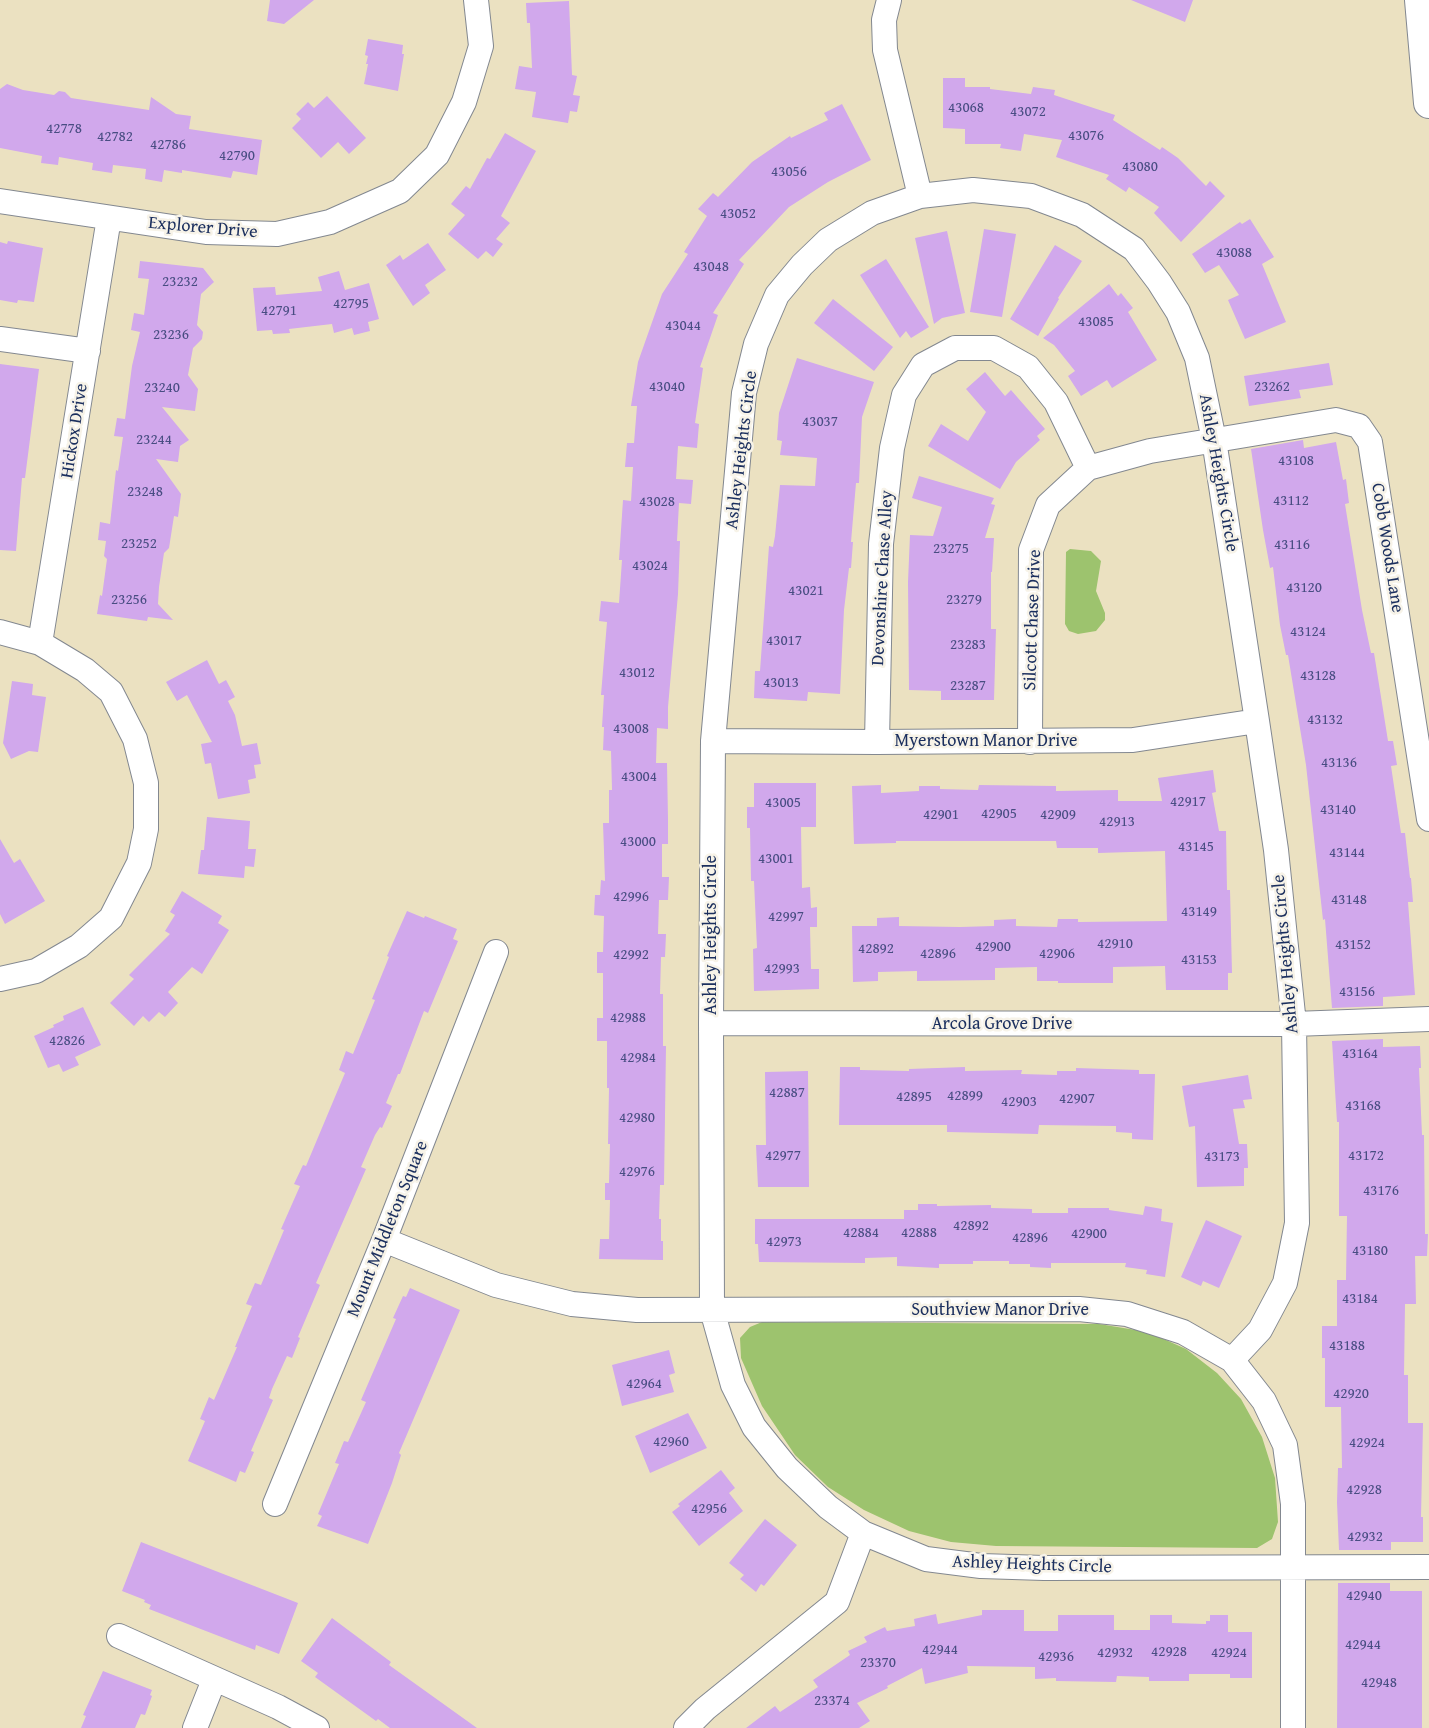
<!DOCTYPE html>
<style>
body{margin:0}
canvas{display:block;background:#ebe1c1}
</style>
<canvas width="1429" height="1728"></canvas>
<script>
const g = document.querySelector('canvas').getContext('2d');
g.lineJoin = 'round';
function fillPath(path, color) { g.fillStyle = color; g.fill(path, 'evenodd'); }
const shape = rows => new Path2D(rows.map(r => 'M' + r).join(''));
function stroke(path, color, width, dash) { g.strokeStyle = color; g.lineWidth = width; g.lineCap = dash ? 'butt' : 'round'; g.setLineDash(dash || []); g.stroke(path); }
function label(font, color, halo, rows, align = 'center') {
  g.font = font + ' "Gentium Book Plus",serif'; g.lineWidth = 5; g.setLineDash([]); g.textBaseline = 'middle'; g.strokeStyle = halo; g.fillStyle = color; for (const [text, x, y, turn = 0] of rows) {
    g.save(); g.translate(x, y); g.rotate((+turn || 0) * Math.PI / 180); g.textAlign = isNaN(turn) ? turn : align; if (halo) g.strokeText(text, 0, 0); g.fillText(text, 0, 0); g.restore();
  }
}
fillPath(shape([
 [1070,549,1091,551,1101,561,1096,591,1105,613,1105,620,1096,631,1078,634,1069,631,1065,624,1066,552],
 [762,1322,1099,1324,1148,1332,1186,1349,1217,1373,1241,1399,1262,1437,1275,1478,1278,1522,1272,1539,1257,1548,996,1546,951,1542,909,1531,864,1510,828,1487,795,1455,762,1406,741,1358,740,1338,750,1327]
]), '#9dc36e');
fillPath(shape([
 [270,0,314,0,284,24,267,21],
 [1131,0,1193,0,1185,22],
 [569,1,572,75,577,76,573,95,580,96,577,112,570,111,568,123,532,117,536,92,515,89,519,66,532,68,530,23,527,23,526,3],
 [368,39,403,45,402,54,404,54,398,91,364,84,368,64,366,64,368,56,365,55],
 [943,78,965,78,965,87,990,87,990,89,1031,94,1033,87,1055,90,1054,95,1115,115,1113,120,1160,150,1162,147,1178,158,1206,186,1210,181,1225,196,1181,242,1154,213,1159,207,1129,187,1126,192,1106,179,1109,175,1056,157,1062,140,1024,134,1021,151,1000,148,1001,144,965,144,965,129,943,128],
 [7,84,23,90,54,95,59,91,65,92,71,98,149,110,151,97,176,114,191,116,189,129,262,140,257,175,233,171,231,178,182,170,182,173,164,170,162,182,145,179,146,169,113,165,112,173,92,170,93,163,59,157,58,165,41,163,42,156,0,148,0,89],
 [327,96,366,138,349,154,338,142,321,158,292,128,301,119,296,114,308,102,314,108],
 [842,104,871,160,828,182,789,207,739,260,744,264,713,313,718,315,700,367,703,368,695,423,699,424,697,448,678,446,676,479,693,480,691,504,679,503,677,541,680,541,678,594,668,707,668,729,657,728,656,763,667,763,668,820,668,844,662,844,662,877,669,877,668,900,659,900,658,934,666,934,665,957,661,957,660,994,663,994,663,1046,666,1046,664,1185,660,1185,659,1219,661,1219,661,1241,663,1241,663,1260,599,1259,600,1239,609,1239,610,1200,605,1200,605,1183,609,1183,610,1144,608,1144,609,1088,607,1088,607,1041,597,1041,597,1018,603,1018,603,973,597,973,597,952,603,952,604,916,594,915,595,895,600,895,601,880,605,881,603,823,609,823,609,790,612,790,611,751,603,750,604,727,602,727,604,695,601,695,607,622,599,621,601,601,619,603,622,560,619,560,623,500,631,501,633,467,625,467,627,443,634,443,637,406,631,406,638,362,662,294,688,254,684,252,707,216,698,209,713,193,718,197,752,162,790,136,791,138,828,120,824,113],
 [505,133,536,151,501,216,510,223,496,239,503,244,493,257,486,251,478,259,448,234,465,215,451,204,466,186,470,189,487,158,490,159],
 [1250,219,1274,257,1262,264,1286,322,1245,339,1228,300,1239,295,1219,265,1205,273,1192,254,1240,222,1242,224],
 [984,229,1016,234,1002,317,970,312],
 [947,231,965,313,942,318,934,324,915,238],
 [8,241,43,248,34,302,18,300,17,303,0,300,0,242,7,244],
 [428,243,446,270,425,285,430,293,413,306,386,265,400,255,403,260],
 [1055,245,1082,261,1058,298,1059,299,1038,336,1010,319],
 [886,259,929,327,911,338,906,331,900,338,860,275],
 [140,261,203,268,214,282,201,294,197,325,203,332,202,339,193,348,188,375,198,389,195,411,162,407,189,440,180,446,178,462,156,459,181,494,178,517,174,516,169,548,164,553,159,587,158,604,173,620,148,617,147,621,97,614,100,595,102,596,107,559,104,556,106,541,98,540,100,522,110,524,116,470,118,471,123,437,114,436,117,418,125,419,132,366,140,332,131,330,134,313,144,315,149,279,138,278],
 [339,271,345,290,369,283,379,319,368,322,370,331,354,335,352,328,334,333,332,324,289,329,290,333,273,334,272,330,257,331,253,288,275,287,276,295,322,291,318,277],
 [1109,284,1118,296,1121,293,1133,308,1128,312,1157,360,1112,388,1107,380,1081,396,1068,376,1075,371,1054,345,1043,338],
 [833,299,893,347,874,371,814,323],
 [797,358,874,382,862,417,859,483,856,483,851,542,853,542,851,568,849,568,844,610,840,694,808,692,807,701,754,698,755,671,760,671,769,546,773,547,775,536,780,485,815,486,817,458,780,455,782,441,777,440,779,413],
 [1329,363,1333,385,1299,390,1301,398,1249,406,1244,376],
 [0,364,39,369,25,478,22,478,16,551,0,550],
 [985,372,1005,396,1011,390,1045,429,1037,436,1040,440,1016,462,1000,489,928,446,941,424,968,441,986,412,966,389],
 [1303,440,1304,448,1336,442,1343,480,1346,479,1349,503,1345,504,1362,610,1371,653,1374,653,1388,741,1393,741,1397,765,1391,766,1401,833,1405,833,1410,878,1411,878,1413,902,1408,902,1415,995,1383,997,1383,1006,1332,1008,1325,919,1323,920,1306,765,1288,655,1286,655,1280,625,1273,567,1270,568,1263,530,1251,449],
 [919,476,994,498,991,504,995,505,985,538,994,538,992,572,991,572,991,629,996,629,994,700,941,700,941,691,909,690,908,582,910,535,933,536,942,507,912,498],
 [207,660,219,684,226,680,235,697,228,701,235,715,242,746,257,743,261,764,254,765,256,778,248,780,250,793,218,799,211,763,205,764,201,744,212,742,187,695,177,701,166,682],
 [12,681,33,684,32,695,46,697,38,752,29,751,11,759,3,743],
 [1213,770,1216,792,1212,793,1219,831,1226,831,1227,890,1230,890,1232,973,1228,973,1228,990,1166,990,1165,966,1113,967,1113,983,1058,983,1058,981,1037,981,1037,967,995,968,995,980,917,981,917,971,878,972,878,981,853,982,852,926,877,926,877,918,899,917,899,926,960,927,994,926,994,920,1016,919,1016,926,1057,927,1058,919,1078,919,1078,922,1167,921,1165,851,1098,853,1098,848,1057,848,1056,841,896,841,896,843,854,844,852,786,881,785,881,793,919,791,919,786,940,786,940,789,978,790,979,785,1056,786,1056,791,1118,790,1118,801,1162,801,1158,778],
 [754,783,816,783,816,827,801,827,802,888,810,887,811,908,817,907,817,927,810,927,811,969,819,969,819,989,754,991,753,949,757,948,754,881,751,881,750,828,747,828,747,807,754,807],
 [207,817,250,821,248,849,256,849,254,867,245,866,244,878,198,874,201,850,204,850],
 [0,839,14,863,20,859,45,901,5,924,0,914],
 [182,891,222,916,218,923,229,930,202,974,192,967,168,992,178,1003,165,1017,159,1012,149,1022,143,1016,134,1026,110,1003,134,979,129,975,170,934,165,931,175,915,170,912],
 [407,911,424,918,425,916,457,929,453,939,458,941,428,1013,424,1011,400,1074,398,1074,386,1103,392,1106,382,1128,380,1127,375,1135,361,1167,366,1169,316,1283,320,1285,298,1337,300,1338,292,1358,287,1356,272,1389,269,1398,273,1400,251,1451,254,1452,245,1473,240,1471,236,1482,188,1461,205,1421,200,1419,209,1397,214,1400,237,1347,235,1347,252,1306,246,1304,255,1283,261,1285,284,1230,281,1229,300,1186,294,1184,303,1165,306,1166,345,1073,339,1070,346,1051,353,1054,375,1000,372,999,389,957,387,956],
 [83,1007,101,1045,75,1057,79,1065,63,1072,59,1064,48,1068,34,1036,54,1027,53,1025,64,1020,63,1016],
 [1383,1039,1383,1047,1420,1046,1421,1068,1419,1068,1422,1135,1424,1135,1425,1234,1428,1234,1427,1256,1415,1256,1416,1304,1405,1304,1404,1375,1408,1375,1408,1423,1423,1423,1421,1517,1423,1517,1423,1542,1391,1542,1391,1550,1339,1550,1337,1502,1338,1468,1342,1468,1341,1407,1325,1407,1325,1358,1322,1358,1322,1326,1337,1326,1337,1280,1346,1280,1347,1216,1339,1216,1339,1122,1337,1122,1332,1041],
 [840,1067,860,1067,860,1070,909,1071,909,1069,965,1067,965,1071,1022,1070,1021,1074,1057,1075,1057,1071,1076,1071,1076,1068,1139,1070,1139,1074,1155,1074,1153,1140,1132,1139,1132,1133,1116,1132,1116,1126,1039,1125,1038,1134,947,1132,947,1125,839,1125],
 [808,1071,809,1187,758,1187,756,1145,766,1145,765,1072],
 [1248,1075,1252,1099,1243,1100,1245,1108,1233,1109,1239,1144,1247,1144,1248,1168,1244,1168,1244,1186,1197,1187,1195,1126,1189,1127,1182,1086],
 [918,1204,937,1204,937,1206,991,1205,991,1208,1032,1209,1032,1213,1068,1213,1068,1208,1109,1208,1109,1210,1143,1215,1145,1206,1162,1209,1161,1221,1173,1223,1165,1277,1146,1274,1147,1270,1125,1267,1126,1263,1051,1263,1051,1268,1030,1267,1030,1264,1009,1264,1009,1261,973,1261,973,1264,939,1264,939,1268,897,1266,897,1257,865,1258,865,1263,759,1262,758,1244,755,1244,755,1219,904,1219,904,1210,918,1210],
 [1206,1220,1242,1236,1219,1288,1203,1281,1201,1286,1181,1277],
 [410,1288,460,1310,399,1453,401,1455,392,1483,368,1544,317,1526,322,1516,318,1514,339,1464,335,1463,344,1441,348,1442,366,1402,361,1400,396,1319,393,1318,403,1296,406,1297],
 [669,1350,675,1373,669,1375,674,1392,622,1406,612,1365],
 [688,1413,707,1448,650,1473,635,1436],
 [721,1470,735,1488,729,1493,743,1511,699,1546,672,1512,680,1506,678,1504],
 [765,1519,797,1545,764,1586,761,1584,756,1592,740,1579,744,1575,729,1563],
 [141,1542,298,1603,279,1654,256,1645,255,1650,149,1609,151,1605,144,1602,145,1600,122,1591],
 [1338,1583,1390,1583,1390,1591,1422,1591,1422,1728,1337,1728],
 [982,1610,1024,1610,1024,1631,1058,1631,1058,1615,1114,1615,1114,1630,1150,1630,1150,1615,1172,1615,1172,1623,1206,1624,1206,1621,1210,1621,1210,1615,1228,1615,1228,1632,1252,1632,1252,1678,1230,1678,1230,1674,1189,1674,1189,1681,1149,1681,1149,1677,1117,1676,1116,1682,1056,1681,1056,1678,1035,1679,1035,1667,967,1666,968,1673,925,1684,922,1668,887,1686,888,1688,857,1703,870,1721,859,1728,746,1728,775,1706,780,1712,818,1687,813,1680,850,1655,848,1651,867,1642,864,1637,885,1627,887,1631,915,1626,914,1619,936,1614,938,1624,982,1615],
 [332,1618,391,1662,389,1665,477,1728,390,1728,378,1719,376,1721,315,1677,318,1673,301,1661],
 [103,1671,152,1690,150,1695,152,1696,145,1715,141,1714,135,1728,81,1728,86,1716,83,1715]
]), '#d1a8ec');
const minor = shape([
 [889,0,884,20,885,50,920,196],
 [0,201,206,232,277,234,330,222,400,191,437,155,464,102,481,46,476,0],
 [0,339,88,351],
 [0,632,40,643,85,670,111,692,135,739,146,783,146,829,139,863,111,918,79,946,36,971,0,979],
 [40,643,109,218],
 [713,741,877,742,1133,740,1257,721],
 [877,742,881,544,892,448,904,395,923,365,955,348,994,348,1028,367,1056,402,1088,468],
 [1030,742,1031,550,1048,505,1088,468,1150,451,1336,420,1359,426,1370,442,1429,819],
 [711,1023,1294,1024,1429,1019],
 [384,1240,496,1285,572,1304,637,1310,1079,1309,1127,1314,1183,1332,1232,1360,1264,1401,1285,1445,1293,1504,1293,1728],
 [1232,1360,1260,1330,1285,1283,1297,1223,1294,1024,1276,850,1257,721,1214,440,1197,358,1178,312,1159,282,1134,249,1082,215,1031,196,973,190,920,196,872,213,828,240,802,265,777,295,756,344,744,393,713,741,711,1023,712,1310,733,1385,754,1427,787,1468,828,1507,863,1533,926,1559,981,1566,1044,1568,1429,1567],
 [275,1504,384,1240,496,952],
 [119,1636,278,1707,317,1728],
 [195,1728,214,1680],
 [686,1728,705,1709,837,1602,863,1533]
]);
const major = shape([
 [1420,0,1429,103]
]);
stroke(minor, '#838890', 26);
stroke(major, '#838890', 32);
stroke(minor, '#fff', 24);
stroke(major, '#fff', 30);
label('15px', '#484d82', null, [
 ["43068",966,108],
 ["43072",1028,112],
 ["42778",64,129],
 ["43076",1086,136],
 ["42782",115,137],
 ["42786",168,145],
 ["42790",237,156],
 ["43080",1140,167],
 ["43056",789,172],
 ["43052",738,214],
 ["43088",1234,253],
 ["43048",711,267],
 ["23232",180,282],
 ["42795",351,304],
 ["42791",279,311],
 ["43085",1096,322],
 ["43044",683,326],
 ["23236",171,335],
 ["43040",667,387],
 ["23262",1272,387],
 ["23240",162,388],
 ["43037",820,422],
 ["23244",154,440],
 ["43108",1296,461],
 ["23248",145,492],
 ["43112",1291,501],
 ["43028",657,502],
 ["23252",139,544],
 ["43116",1292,545],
 ["23275",951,549],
 ["43024",650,566],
 ["43120",1304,588],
 ["43021",806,591],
 ["23256",129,600],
 ["23279",964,600],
 ["43124",1308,632],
 ["43017",784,641],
 ["23283",968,645],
 ["43012",637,673],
 ["43128",1318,676],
 ["43013",781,683],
 ["23287",968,686],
 ["43132",1325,720],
 ["43008",631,729],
 ["43136",1339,763],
 ["43004",639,777],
 ["42917",1188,802],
 ["43005",783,803],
 ["43140",1338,810],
 ["42905",999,814],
 ["42901",941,815],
 ["42909",1058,815],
 ["42913",1117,822],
 ["43000",638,842],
 ["43145",1196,847],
 ["43144",1347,853],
 ["43001",776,859],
 ["42996",631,897],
 ["43148",1349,900],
 ["43149",1199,912],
 ["42997",786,917],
 ["42910",1115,944],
 ["43152",1353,945],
 ["42900",993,947],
 ["42892",876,949],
 ["42896",938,954],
 ["42906",1057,954],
 ["42992",631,955],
 ["43153",1199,960],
 ["42993",782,969],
 ["43156",1357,992],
 ["42988",628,1018],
 ["42826",67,1041],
 ["43164",1360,1054],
 ["42984",638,1058],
 ["42887",787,1093],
 ["42899",965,1096],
 ["42895",914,1097],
 ["42907",1077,1099],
 ["42903",1019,1102],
 ["43168",1363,1106],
 ["42980",637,1118],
 ["42977",783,1156],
 ["43172",1366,1156],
 ["43173",1222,1157],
 ["42976",637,1172],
 ["43176",1381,1191],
 ["42892",971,1226],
 ["42884",861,1233],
 ["42888",919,1233],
 ["42900",1089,1234],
 ["42896",1030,1238],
 ["42973",784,1242],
 ["43180",1370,1251],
 ["43184",1360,1299],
 ["43188",1347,1346],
 ["42964",644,1384],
 ["42920",1351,1394],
 ["42960",671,1442],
 ["42924",1367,1443],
 ["42928",1364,1490],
 ["42956",709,1509],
 ["42932",1365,1537],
 ["42940",1364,1596],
 ["42944",1363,1645],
 ["42944",940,1650],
 ["42928",1169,1652],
 ["42932",1115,1653],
 ["42924",1229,1653],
 ["42936",1056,1657],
 ["23370",878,1663],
 ["42948",1379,1683],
 ["23374",832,1701]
]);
label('18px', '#1b2f5e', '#f7f3e8', [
 ["Explorer Drive",203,228,5],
 ["Hickox Drive",75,431,-81],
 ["Ashley Heights Circle",742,450,-83],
 ["Ashley Heights Circle",1218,473,80],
 ["Cobb Woods Lane",1387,548,81],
 ["Devonshire Chase Alley",883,578,-87],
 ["Silcott Chase Drive",1033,620,-88],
 ["Myerstown Manor Drive",986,741],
 ["Ashley Heights Circle",711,935,-90],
 ["Ashley Heights Circle",1286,954,-95],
 ["Arcola Grove Drive",1002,1024],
 ["Mount Middleton Square",388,1229,-68],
 ["Southview Manor Drive",1000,1310],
 ["Ashley Heights Circle",1032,1565,2]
]);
</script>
